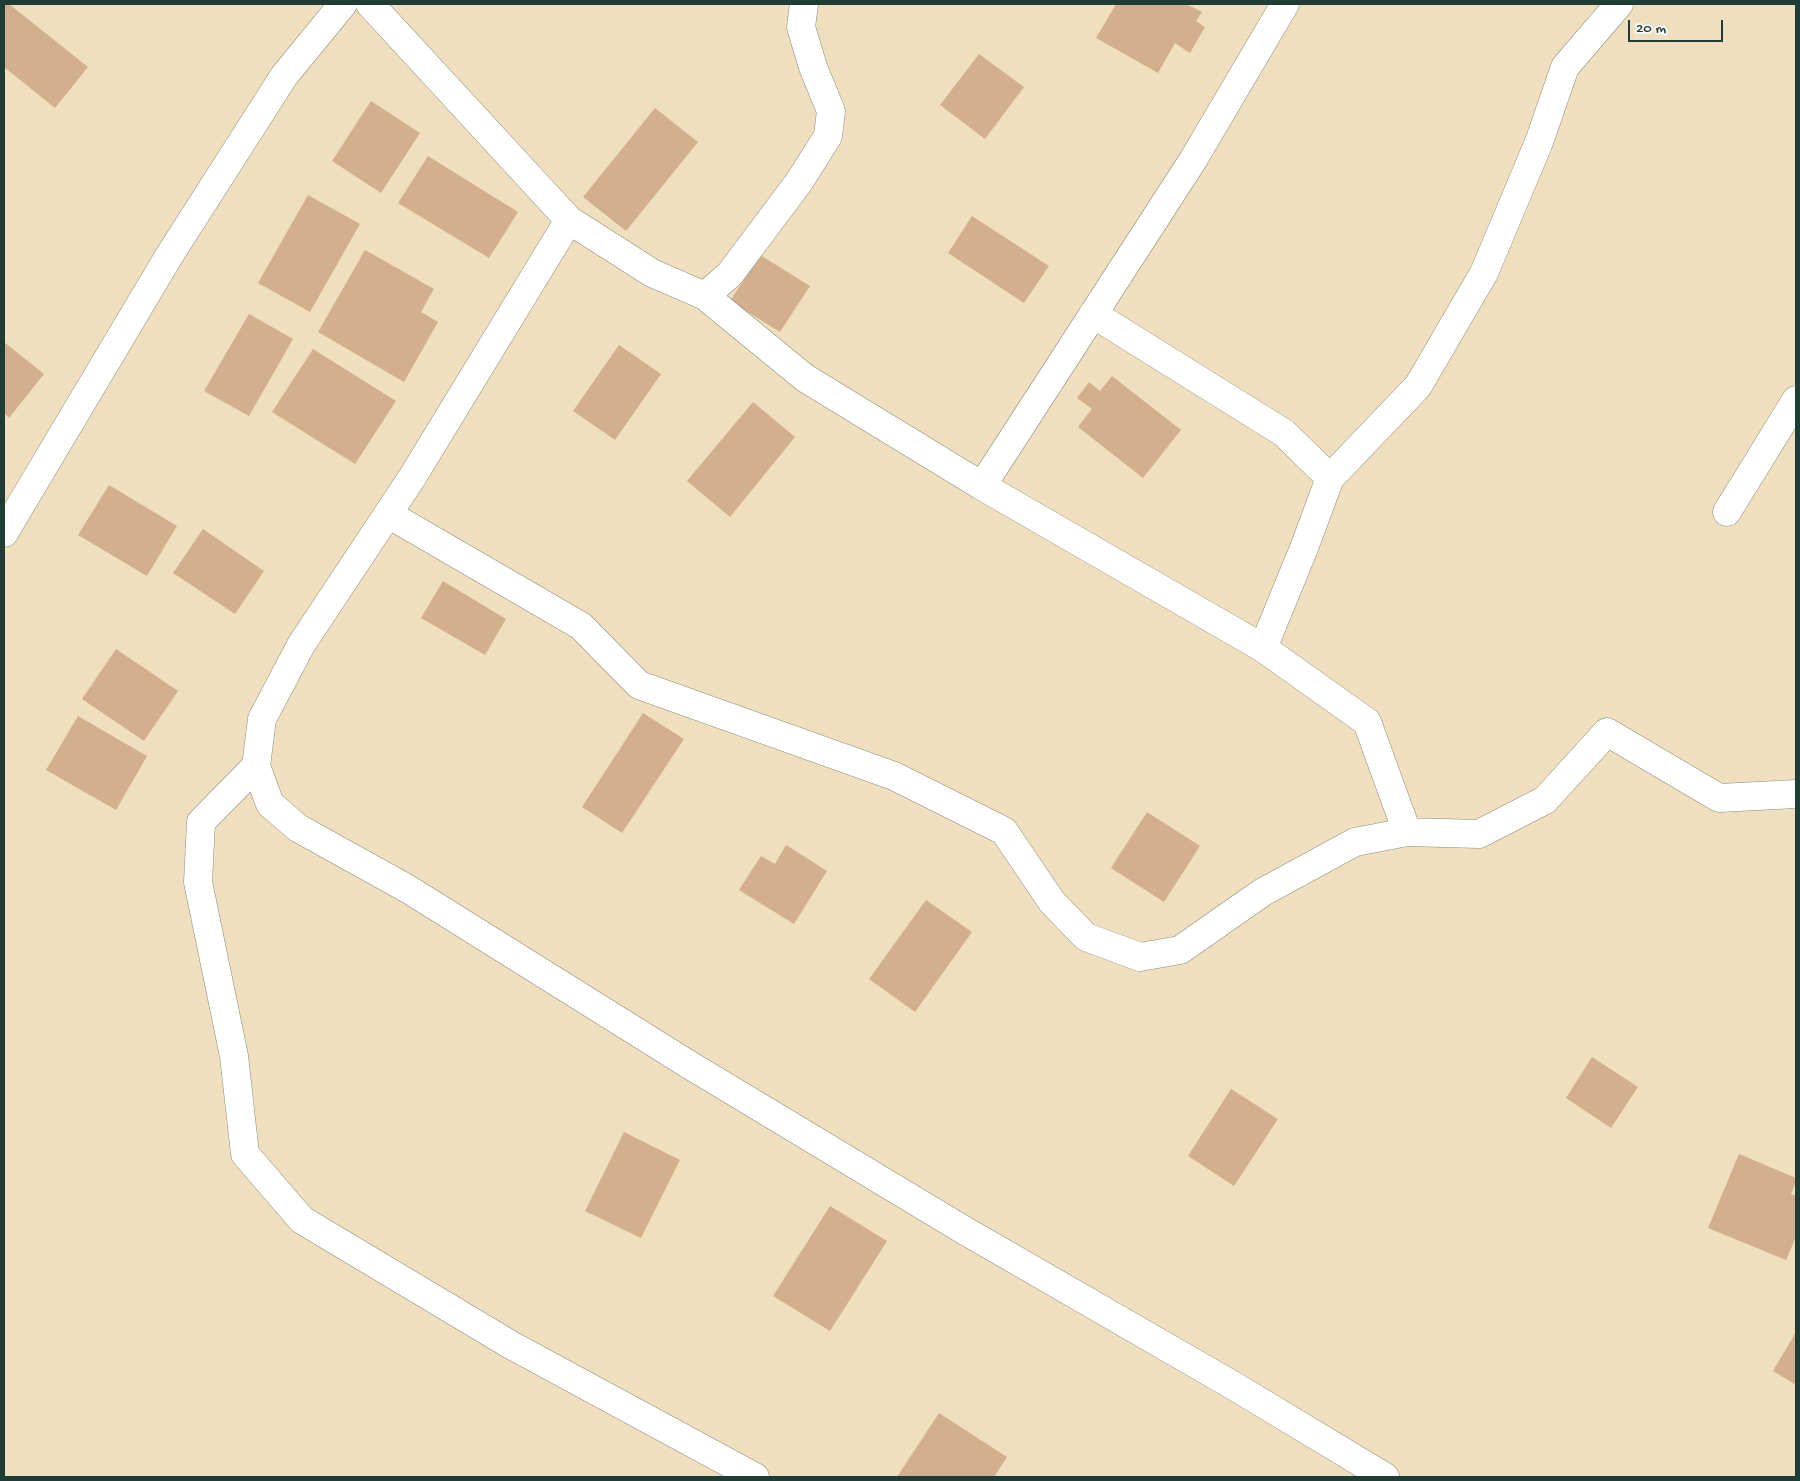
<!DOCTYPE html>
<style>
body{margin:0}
#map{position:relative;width:1800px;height:1481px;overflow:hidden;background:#f0dfbf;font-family:"Gochi Hand",sans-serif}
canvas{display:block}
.frame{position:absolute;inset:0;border:5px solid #1f3d34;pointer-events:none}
.scale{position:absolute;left:1628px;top:20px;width:95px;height:22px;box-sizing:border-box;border:2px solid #1f3d34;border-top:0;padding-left:6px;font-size:15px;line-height:18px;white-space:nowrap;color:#1f3d34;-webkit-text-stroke:4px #f6f6f2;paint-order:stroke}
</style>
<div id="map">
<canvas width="1800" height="1481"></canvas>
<div class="frame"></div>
<div class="scale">20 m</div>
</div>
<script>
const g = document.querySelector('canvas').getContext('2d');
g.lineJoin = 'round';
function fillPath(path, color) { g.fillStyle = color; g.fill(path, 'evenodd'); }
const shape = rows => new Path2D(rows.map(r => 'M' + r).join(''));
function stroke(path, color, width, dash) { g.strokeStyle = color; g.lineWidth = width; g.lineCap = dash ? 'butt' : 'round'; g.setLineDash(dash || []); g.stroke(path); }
fillPath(shape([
 [4,4,9,4,88,67,55,108,4,67],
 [1116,4,1186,4,1202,12,1196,21,1205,27,1190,53,1175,43,1158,73,1096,38],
 [979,54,1024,87,985,139,940,105],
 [371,101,420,133,381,193,332,161],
 [655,108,698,142,626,231,583,197],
 [428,156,518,212,489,258,398,203],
 [308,195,360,224,310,312,258,283],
 [972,216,1049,266,1024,303,948,253],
 [365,250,434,289,421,312,438,322,404,382,318,332],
 [760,255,810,286,780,332,730,301],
 [249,314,293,339,249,416,204,391],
 [4,342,44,374,9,418,4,413],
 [619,345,661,374,615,440,573,411],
 [313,349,396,401,355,464,272,412],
 [1112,376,1181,430,1143,478,1078,427,1092,409,1077,398,1089,382,1100,391],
 [753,402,795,437,730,517,687,481],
 [109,485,177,526,147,576,78,535],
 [203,529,264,571,235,614,173,573],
 [443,581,506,619,485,655,421,618],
 [116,649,178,691,144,741,82,699],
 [643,713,684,739,622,833,582,807],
 [78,716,147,756,116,810,46,770],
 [1147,812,1200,846,1164,902,1111,868],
 [786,845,827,871,794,924,739,890,761,856,775,864],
 [926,900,972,932,915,1012,869,979],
 [1592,1057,1638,1087,1611,1128,1566,1098],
 [1231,1089,1278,1119,1234,1186,1188,1156],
 [624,1132,680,1160,641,1238,585,1211],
 [1739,1154,1796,1178,1796,1182,1791,1194,1796,1196,1796,1237,1786,1260,1708,1228],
 [830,1206,887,1241,830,1331,773,1296],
 [1796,1332,1796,1385,1773,1371],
 [939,1413,1007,1457,994,1477,897,1477]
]), '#d2af8d');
const minor = shape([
 [370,4,569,220,652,273,705,296,730,274,799,182,828,136,831,111,813,67,801,27,804,4],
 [569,220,413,476,301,645,262,719,256,766,270,804,298,828,408,889,688,1064,962,1229,1234,1386,1385,1477],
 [705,296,805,378,982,486,1193,160,1285,4],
 [1093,314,1284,433,1330,478,1418,386,1484,273,1539,142,1565,67,1619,4],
 [1330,478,1304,548,1263,648,1367,722,1407,832,1479,834,1545,800,1607,732,1719,798,1796,794],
 [982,486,1263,648],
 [1727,512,1796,400],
 [388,514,581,626,639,685,894,776,1004,831,1052,902,1086,937,1140,957,1180,950,1263,892,1355,842,1407,832],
 [4,533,169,256,284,76,343,4],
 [256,766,201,822,198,882,234,1056,245,1154,302,1220,511,1345,755,1477]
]);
stroke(minor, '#888e7a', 29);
stroke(minor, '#fff', 28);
</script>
